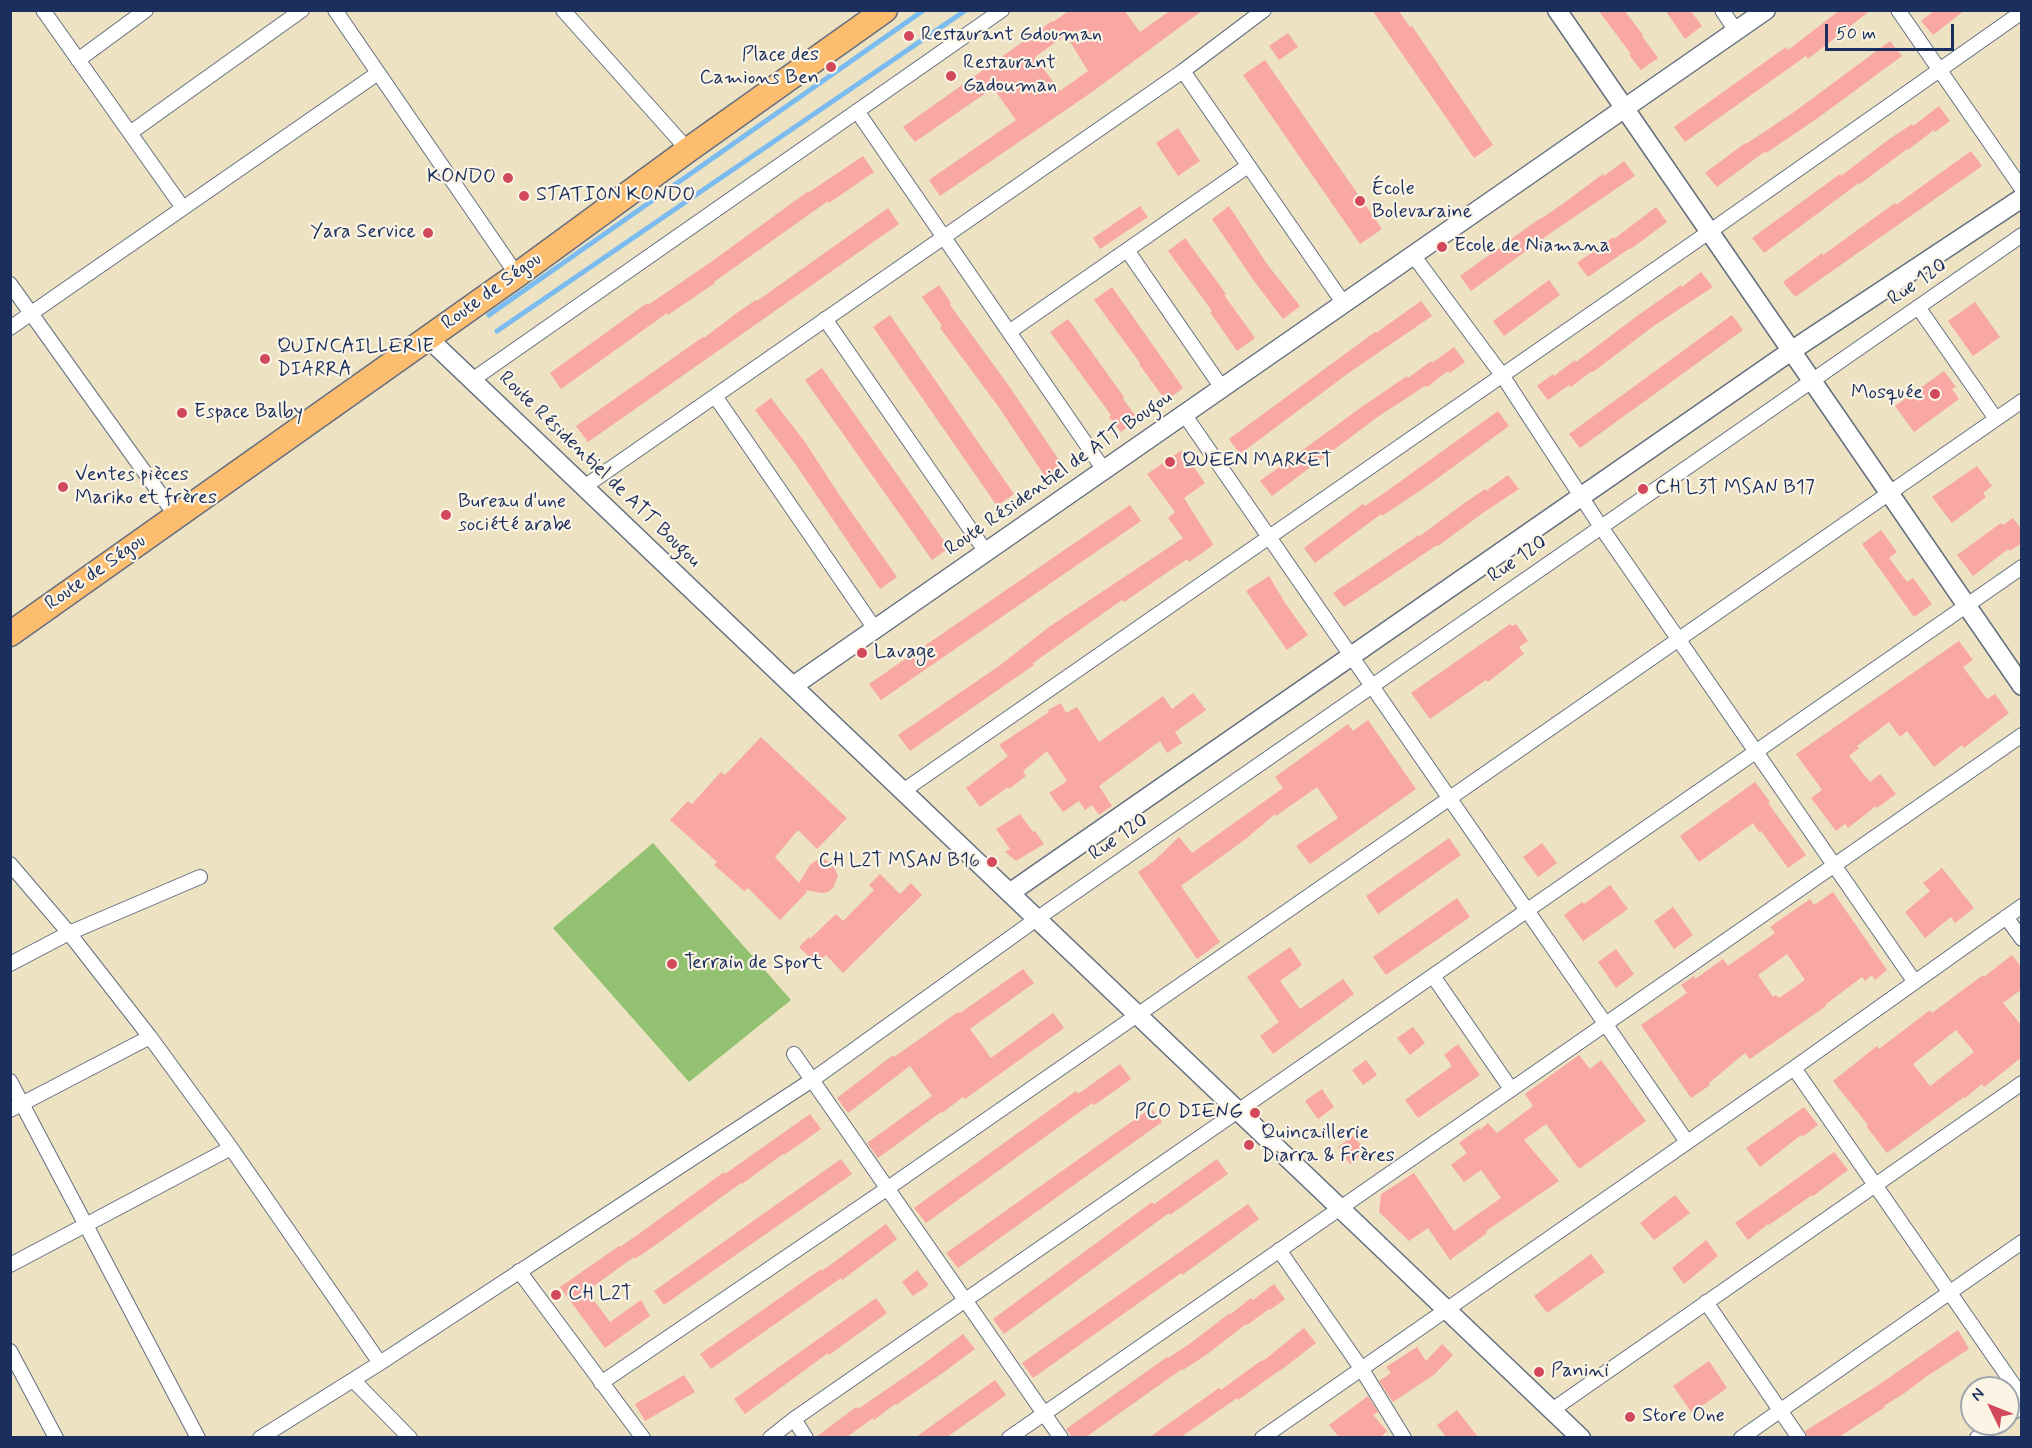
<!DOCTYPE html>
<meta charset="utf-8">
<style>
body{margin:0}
#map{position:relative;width:2032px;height:1448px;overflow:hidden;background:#ede2c1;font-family:Mynerve,sans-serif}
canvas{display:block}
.frame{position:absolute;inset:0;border:12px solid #1b2f5e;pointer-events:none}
.north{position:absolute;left:1960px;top:1376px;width:60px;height:60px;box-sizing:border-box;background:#fcf5e5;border:2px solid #a2a6af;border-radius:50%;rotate:313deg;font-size:16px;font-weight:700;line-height:24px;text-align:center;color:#1b2f5e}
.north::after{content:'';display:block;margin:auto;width:21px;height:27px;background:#d1495b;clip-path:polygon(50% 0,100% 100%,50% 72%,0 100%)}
.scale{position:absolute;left:1825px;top:24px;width:129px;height:27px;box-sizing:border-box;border:3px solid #1b2f5e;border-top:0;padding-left:8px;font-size:18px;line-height:21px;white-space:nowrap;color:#1b2f5e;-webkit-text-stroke:4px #fcf5e5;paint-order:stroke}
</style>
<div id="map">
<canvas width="2032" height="1448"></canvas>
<div class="frame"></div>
<div class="north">N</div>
<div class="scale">50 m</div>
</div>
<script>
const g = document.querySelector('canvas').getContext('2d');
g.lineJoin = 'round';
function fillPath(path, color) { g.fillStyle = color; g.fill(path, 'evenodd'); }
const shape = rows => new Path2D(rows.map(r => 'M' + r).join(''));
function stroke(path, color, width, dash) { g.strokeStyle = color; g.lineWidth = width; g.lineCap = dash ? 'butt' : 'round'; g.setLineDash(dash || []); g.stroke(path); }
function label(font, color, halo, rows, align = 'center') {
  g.font = font + ' Mynerve,sans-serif'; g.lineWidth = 4.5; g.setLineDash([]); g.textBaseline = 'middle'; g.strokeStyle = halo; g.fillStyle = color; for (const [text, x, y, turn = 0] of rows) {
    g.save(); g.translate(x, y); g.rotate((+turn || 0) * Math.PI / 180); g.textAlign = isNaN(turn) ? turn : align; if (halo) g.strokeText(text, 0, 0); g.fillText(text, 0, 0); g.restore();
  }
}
fillPath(shape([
 [653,843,791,1000,689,1082,553,928]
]), '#92c271');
stroke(shape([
 [489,315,924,10],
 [497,331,966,10]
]), '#7bbcf0', 5);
fillPath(shape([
 [1070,10,1124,10,1140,32,1171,10,1203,10,1092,92,940,196,929,180,1016,120,993,88,915,142,903,127,1052,21,1053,22],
 [1066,35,1088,71,1060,91,1035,57],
 [1372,10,1398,10,1410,27,1412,26,1493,145,1474,158],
 [1598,10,1624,10,1643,35,1642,36,1658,58,1641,70,1629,55,1631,54],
 [1665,10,1690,10,1702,26,1685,39],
 [1840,10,1871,10,1808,59,1806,56,1685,142,1674,127,1786,47,1788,50],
 [1935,10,1965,10,1933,35,1921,21],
 [1288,33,1298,47,1279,60,1269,46],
 [1890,41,1902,56,1815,120,1766,153,1764,152,1717,187,1705,173,1745,143,1746,144,1794,112],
 [1265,60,1382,229,1360,244,1243,75],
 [1939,106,1950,121,1935,132,1934,130,1908,150,1907,149,1860,184,1859,183,1764,253,1752,238,1840,174,1841,176,1888,140,1912,124,1913,126],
 [1178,128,1200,161,1178,176,1156,143],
 [1971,151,1982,166,1795,297,1783,282,1822,253,1823,255,1895,203,1896,205],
 [863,156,874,172,829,203,828,201,714,282,715,283,668,315,667,313,561,389,550,373,647,303,648,305,711,262,807,192,808,193],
 [1624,161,1635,176,1555,230,1471,291,1460,276,1539,219,1539,220,1561,205,1603,174,1604,176],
 [1140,206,1148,217,1100,249,1093,238],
 [1229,206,1267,264,1300,306,1283,319,1254,281,1212,219],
 [1656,207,1667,222,1631,249,1630,248,1588,277,1577,263,1613,237,1614,239],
 [888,208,899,224,588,442,576,426,703,337,704,338,738,312,756,300,757,301],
 [1185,238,1226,294,1224,295,1255,338,1237,351,1210,312,1212,311,1168,251],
 [1701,272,1713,287,1655,325,1593,372,1592,371,1571,387,1569,385,1548,400,1537,386,1553,374,1554,376,1575,360,1576,362,1637,316,1681,285,1682,287],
 [1549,280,1560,295,1504,336,1493,321],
 [939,285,951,303,950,305,1009,386,1063,466,1046,478,998,406,940,328,942,326,922,297],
 [1112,287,1183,388,1166,401,1139,364,1140,363,1094,300],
 [1421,301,1432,316,1350,372,1240,454,1229,439,1375,332,1376,333],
 [1975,302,2000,337,1973,356,1948,321],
 [890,315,1014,494,997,506,873,327],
 [1732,315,1743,330,1580,448,1569,434],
 [1068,319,1124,397,1123,399,1138,419,1121,432,1109,417,1111,415,1050,332],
 [1454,347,1465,362,1450,373,1448,371,1427,387,1425,386,1379,416,1272,496,1260,481,1363,406,1407,376,1408,378,1431,361,1432,363],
 [822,368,949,548,932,560,805,380],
 [1944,371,1956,387,1952,389,1959,399,1914,432,1895,406],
 [771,398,805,442,840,496,897,577,880,589,794,462,755,410],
 [1498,411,1509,426,1427,486,1382,516,1381,514,1315,563,1304,548,1363,504,1365,506,1387,491],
 [1182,450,1205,483,1184,498,1213,544,1212,546,1189,562,1187,559,1124,602,1122,600,1033,663,1034,665,910,751,898,735,999,666,1049,627,1183,538,1168,518,1175,512,1147,474],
 [1977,466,1992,486,1983,493,1986,497,1952,523,1932,497],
 [1508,475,1519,489,1480,515,1438,546,1437,545,1344,607,1333,593,1419,535,1420,536,1463,504,1485,489,1486,491],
 [1130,505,1141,521,881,700,869,684],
 [2013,518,2022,530,2022,543,2010,551,2008,549,1973,576,1957,555,2001,523,2003,525],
 [1881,530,1897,552,1889,558,1907,582,1913,578,1932,604,1914,617,1862,544],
 [1269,576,1285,603,1308,635,1287,650,1246,591],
 [1510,624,1512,626,1516,624,1528,641,1519,647,1524,654,1488,682,1486,680,1430,719,1411,693],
 [1959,641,1973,660,1963,667,1987,699,1995,694,2009,713,1964,748,1962,745,1934,767,1907,731,1900,737,1889,722,1857,746,1859,748,1849,756,1870,782,1880,774,1896,794,1877,808,1876,806,1848,828,1845,824,1836,831,1811,798,1822,790,1796,754],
 [1193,693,1206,710,1175,732,1182,743,1167,753,1160,741,1099,786,1112,806,1099,815,1092,805,1085,810,1079,801,1063,812,1049,793,1067,781,1047,751,1023,771,1026,776,1009,789,1008,787,980,807,966,788,1008,756,999,745,1049,712,1048,710,1061,703,1066,713,1077,707,1099,742,1163,696,1172,709],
 [1368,720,1416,789,1310,864,1296,846,1338,818,1317,787,1276,816,1275,814,1247,838,1181,886,1220,942,1197,959,1138,872,1154,861,1179,837,1192,853,1283,788,1275,777,1348,724,1353,731],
 [761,737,847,818,817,849,798,830,775,857,799,883,810,865,821,857,833,865,838,876,833,888,828,892,822,893,805,890,807,892,780,920,748,888,744,891,714,865,717,862,670,820,688,801,692,804,721,772,725,775],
 [1755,782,1770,802,1768,803,1806,855,1788,868,1761,831,1759,832,1753,823,1699,862,1680,836],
 [1020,814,1033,832,1035,831,1044,844,1016,861,1005,852,1010,849,996,829],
 [1449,838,1461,855,1378,914,1366,896],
 [1542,843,1557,863,1538,877,1523,857],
 [1942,868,1974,908,1955,923,1951,917,1925,938,1905,912,1930,891,1923,883],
 [880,874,900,894,911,883,922,895,843,973,826,955,816,964,799,947,809,937,810,939,836,914,843,921,874,890,869,885],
 [1610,885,1628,909,1583,941,1564,915,1582,902,1584,904],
 [1833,892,1887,970,1875,980,1872,975,1865,981,1862,977,1825,1005,1826,1006,1750,1059,1745,1053,1709,1083,1710,1085,1691,1098,1641,1025,1687,993,1681,985,1694,976,1695,979,1723,959,1728,966,1775,933,1770,927,1810,899,1814,905],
 [1787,954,1805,980,1779,998,1776,995,1773,997,1758,975],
 [1457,898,1470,917,1386,975,1373,957],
 [1673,907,1693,935,1674,949,1654,921],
 [1290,947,1302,965,1280,981,1300,1009,1343,979,1354,994,1273,1054,1260,1036,1279,1022,1247,977],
 [1616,949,1634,974,1616,988,1598,962],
 [2012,955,2022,968,2022,989,2003,1003,2022,1026,2022,1057,1984,1087,1982,1084,1965,1098,1964,1097,1887,1153,1866,1126,1868,1125,1833,1081,1877,1046,1879,1049,1930,1010,1932,1013,1983,975,1984,977],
 [1956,1030,1974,1052,1930,1086,1913,1064],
 [1023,969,1034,983,970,1029,991,1058,1053,1013,1064,1028,965,1099,963,1097,942,1113,941,1112,878,1158,867,1143,932,1096,910,1066,848,1113,837,1098,893,1055,894,1057,958,1012,960,1013],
 [1413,1027,1425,1043,1410,1055,1397,1038],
 [1458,1044,1480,1075,1418,1118,1405,1100,1452,1066,1444,1055],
 [1579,1055,1590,1069,1601,1060,1646,1121,1579,1169,1546,1124,1524,1140,1559,1181,1486,1231,1487,1233,1450,1260,1428,1228,1409,1241,1379,1212,1381,1194,1414,1173,1454,1231,1501,1198,1481,1170,1464,1182,1451,1165,1467,1153,1459,1143,1479,1128,1480,1130,1488,1123,1497,1133,1533,1106,1525,1094],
 [1366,1060,1377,1075,1363,1085,1352,1070],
 [1120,1064,1131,1079,1116,1090,1094,1105,1092,1103,926,1223,914,1208,1076,1091,1078,1094],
 [1322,1089,1334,1107,1318,1119,1305,1101],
 [1804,1107,1818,1125,1802,1137,1801,1135,1760,1167,1746,1148],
 [1151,1108,1162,1122,958,1268,946,1253],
 [810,1114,821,1129,784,1155,783,1154,742,1184,741,1183,657,1244,635,1259,634,1257,587,1291,610,1322,641,1300,650,1316,605,1348,560,1287,619,1246,620,1247,640,1233,724,1172,725,1174],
 [1354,1135,1366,1153,1350,1164,1338,1147],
 [1834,1152,1848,1170,1813,1196,1812,1195,1769,1225,1768,1224,1748,1240,1735,1223],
 [841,1159,852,1174,664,1305,654,1291],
 [1217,1159,1228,1174,1170,1215,1169,1213,1004,1334,993,1319,1152,1202,1154,1204],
 [1675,1195,1690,1213,1654,1240,1640,1223],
 [1248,1204,1259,1219,1203,1260,1182,1275,1181,1273,1033,1378,1022,1363],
 [886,1224,897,1239,842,1280,841,1278,711,1369,700,1354,821,1269,822,1271],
 [1706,1240,1718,1256,1684,1284,1672,1268],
 [1591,1254,1605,1272,1547,1313,1534,1296],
 [917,1270,929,1285,913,1296,902,1282],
 [1274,1284,1285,1299,1270,1310,1269,1309,1247,1325,1246,1324,1206,1355,1183,1370,1182,1369,1086,1437,1072,1437,1066,1429,1167,1357,1168,1358,1188,1345,1230,1313,1231,1314,1251,1298,1253,1300],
 [876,1298,887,1313,829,1355,828,1353,745,1414,734,1399],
 [1304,1328,1316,1343,1280,1371,1280,1370,1238,1400,1237,1398,1181,1437,1150,1437,1219,1388,1221,1390,1262,1360,1263,1361],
 [1958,1330,1969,1349,1927,1376,1906,1392,1884,1406,1885,1407,1839,1437,1808,1437,1805,1431,1877,1386],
 [963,1334,975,1349,944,1372,896,1405,895,1404,874,1420,873,1418,847,1437,816,1437,856,1407,858,1409,922,1365],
 [1442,1344,1453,1355,1435,1374,1393,1402,1379,1381,1391,1373,1386,1367,1417,1347,1426,1361],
 [1709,1361,1727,1388,1692,1413,1673,1386],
 [684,1375,695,1392,645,1421,635,1404],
 [995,1380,1006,1395,991,1406,947,1437,916,1437],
 [1368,1396,1378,1412,1373,1415,1387,1431,1381,1437,1339,1437,1329,1425],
 [1457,1410,1478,1437,1446,1437,1437,1425]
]), '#f8a7a3');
const minor = shape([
 [43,10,183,208],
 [335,10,517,275],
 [563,10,688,150],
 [1722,10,1736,31],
 [1898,10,2022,189],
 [78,60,146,10],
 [1183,71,1344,304],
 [857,111,1104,470],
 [130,133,302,10],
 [1127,250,1222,388],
 [1413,255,1502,375,1601,527,1914,981],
 [10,284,176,516],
 [1918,307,1996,419],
 [825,319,986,552],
 [10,328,378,73],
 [1009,332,1248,166],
 [472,380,1002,10],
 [715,396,875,629],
 [1184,414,1687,1142],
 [584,487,1183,71,1264,10],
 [903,791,1709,232,2022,12],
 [10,864,69,933,150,1037,231,1148,380,1363],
 [2006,917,2022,939],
 [10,964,69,933,200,877],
 [1433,976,1511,1089],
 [794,1054,1061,1438],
 [1794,1068,2022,1397],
 [10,1081,198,1438],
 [10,1110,150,1037],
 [1279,1250,1361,1368,1404,1438],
 [10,1265,231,1148],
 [519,1271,643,1438],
 [1706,1302,1799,1438],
 [10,1351,56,1438],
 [353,1380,410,1438],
 [601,1383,888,1188,2022,401],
 [1552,1410,2022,1083],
 [2008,1416,2022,1406],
 [794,1419,806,1438],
 [260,1438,380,1363,812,1080,1038,918,2022,235],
 [770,1438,794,1419,2022,567],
 [1009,1438,2022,735],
 [1262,1438,1794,1068,2022,906],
 [1741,1438,2022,1242],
 [1977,1438,1996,1424]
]);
const tertiary = shape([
 [1557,10,2022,686],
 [428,338,1581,1438],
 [793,686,1766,10],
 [1011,892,1791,351,2022,198]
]);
const trunk = shape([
 [10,634,517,275,688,150,885,10]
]);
stroke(minor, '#646e81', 16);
stroke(tertiary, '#646e81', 21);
stroke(trunk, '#646e81', 27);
stroke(minor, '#fff', 14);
stroke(tertiary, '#fff', 18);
stroke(trunk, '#fcbd6f', 24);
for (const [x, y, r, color] of [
 [909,36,6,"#d1495b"],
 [831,67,6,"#d1495b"],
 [951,76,6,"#d1495b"],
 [508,178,6,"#d1495b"],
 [524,196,6,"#d1495b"],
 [1360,201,6,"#d1495b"],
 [428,233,6,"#d1495b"],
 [1442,247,6,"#d1495b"],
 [265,359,6,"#d1495b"],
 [1935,394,6,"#d1495b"],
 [182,413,6,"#d1495b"],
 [1170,462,6,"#d1495b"],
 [63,487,6,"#d1495b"],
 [1643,489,6,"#d1495b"],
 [446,515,6,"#d1495b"],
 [862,653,6,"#d1495b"],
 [992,862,6,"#d1495b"],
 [672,964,6,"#d1495b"],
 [1255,1113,6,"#d1495b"],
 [1249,1145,6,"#d1495b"],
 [556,1295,6,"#d1495b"],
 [1539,1372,6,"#d1495b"],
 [1630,1417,6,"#d1495b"]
]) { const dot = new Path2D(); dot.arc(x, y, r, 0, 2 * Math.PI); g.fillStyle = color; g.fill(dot); stroke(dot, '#fcf5e5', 2); }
label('20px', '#1b2f5e', '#fcf5e5', [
 ["Restaurant Gdouman",921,36],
 ["Place des",819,56,"right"],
 ["Camions Ben",819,79,"right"],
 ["Restaurant",963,64],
 ["Gadouman",963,87],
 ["KONDO",496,178,"right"],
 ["École",1372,190],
 ["Bolevaraine",1372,213],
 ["STATION KONDO",536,196],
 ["Yara Service",416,233,"right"],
 ["Ecole de Niamana",1454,247],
 ["QUINCAILLERIE",277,348],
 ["DIARRA",277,371],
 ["Mosquée",1923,394,"right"],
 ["Espace Balby",194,413],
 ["QUEEN MARKET",1182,462],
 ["Ventes pièces",75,476],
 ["Mariko et frères",75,499],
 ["CH L3T MSAN B17",1655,489],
 ["Bureau d'une",458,503],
 ["société arabe",458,526],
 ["Lavage",874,653],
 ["CH L2T MSAN B16",980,862,"right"],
 ["Terrain de Sport",684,964],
 ["PCO DIENG",1243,1113,"right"],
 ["Quincaillerie",1261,1134],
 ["Diarra & Frères",1261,1157],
 ["CH L2T",568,1295],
 ["Panini",1551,1372],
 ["Store One",1642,1417]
], 'left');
label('20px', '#1b2f5e', '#fcf5e5', [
 ["Rue 120",1918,283,-35],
 ["Route de Ségou",492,292,-36],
 ["Route Résidentiel de ATT Bougou",599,470,44],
 ["Route Résidentiel de ATT Bougou",1059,474,-35],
 ["Rue 120",1518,560,-35],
 ["Route de Ségou",96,573,-35],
 ["Rue 120",1119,838,-35]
]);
</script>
